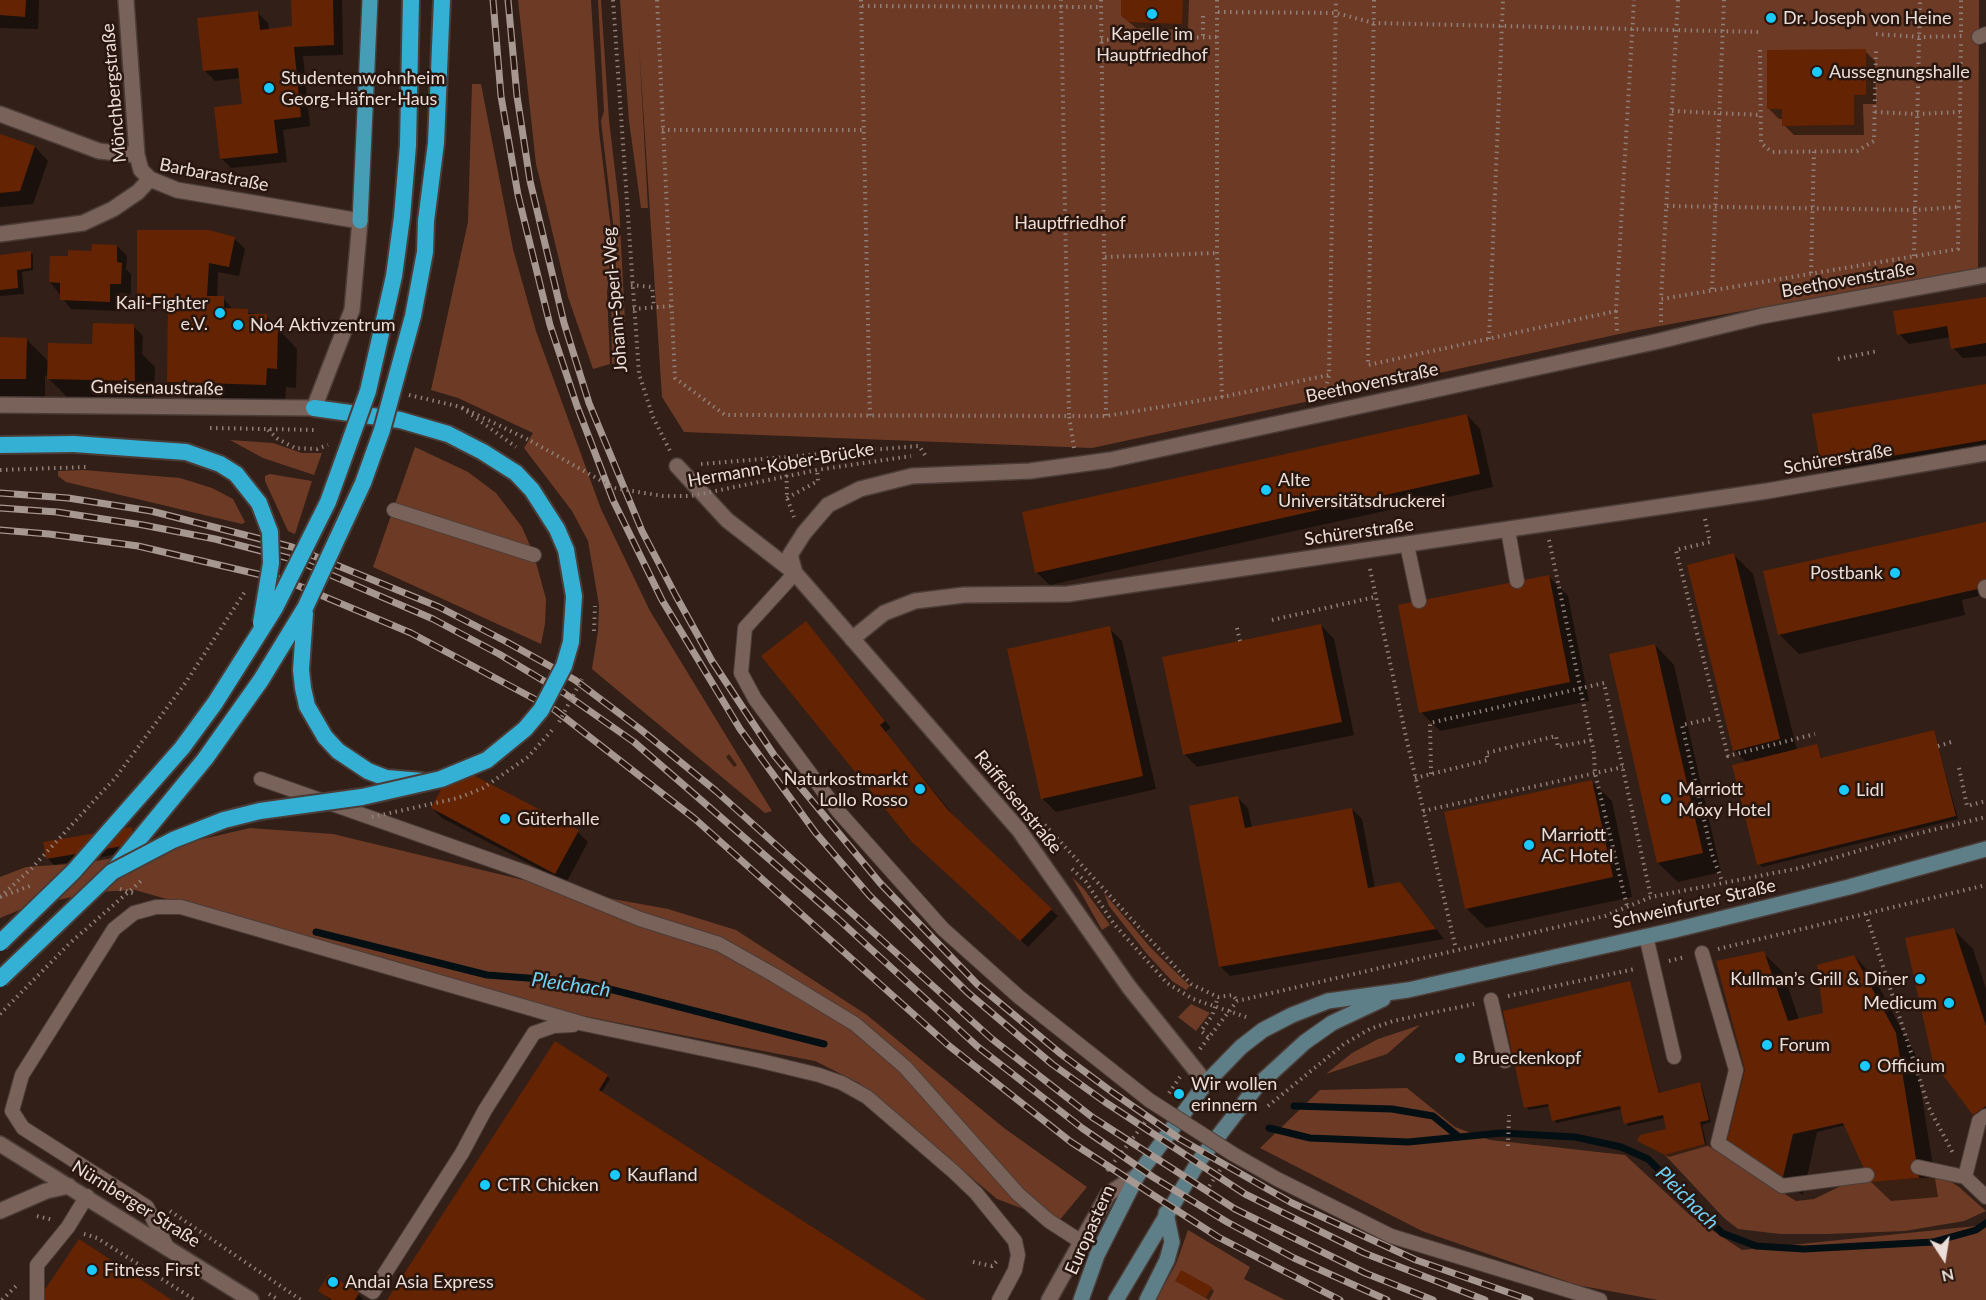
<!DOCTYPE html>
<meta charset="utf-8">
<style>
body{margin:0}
#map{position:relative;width:1986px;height:1300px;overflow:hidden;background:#321f18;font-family:Lato,sans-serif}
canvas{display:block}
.north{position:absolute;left:1914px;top:1228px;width:60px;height:60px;-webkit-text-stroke:4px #28160f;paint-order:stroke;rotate:168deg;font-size:16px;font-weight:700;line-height:24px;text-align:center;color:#ebded8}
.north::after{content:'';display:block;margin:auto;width:21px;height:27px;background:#ebded8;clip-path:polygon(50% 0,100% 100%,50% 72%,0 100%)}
</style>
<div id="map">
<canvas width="1986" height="1300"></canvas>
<div class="north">N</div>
</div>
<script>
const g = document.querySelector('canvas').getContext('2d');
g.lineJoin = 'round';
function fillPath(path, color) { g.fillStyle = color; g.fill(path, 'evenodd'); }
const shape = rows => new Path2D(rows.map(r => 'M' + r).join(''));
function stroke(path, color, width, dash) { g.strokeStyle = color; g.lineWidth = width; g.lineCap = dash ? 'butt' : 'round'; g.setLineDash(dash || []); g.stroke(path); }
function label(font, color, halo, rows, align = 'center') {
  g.font = font + ' Lato,sans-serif'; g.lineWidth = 5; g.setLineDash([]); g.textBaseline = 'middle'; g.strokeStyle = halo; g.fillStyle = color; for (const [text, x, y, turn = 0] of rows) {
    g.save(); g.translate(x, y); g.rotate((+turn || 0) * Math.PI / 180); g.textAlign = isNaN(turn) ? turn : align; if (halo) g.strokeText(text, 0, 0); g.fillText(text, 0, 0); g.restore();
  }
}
fillPath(shape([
 [518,0,591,0,599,131,614,254,607,291,610,364,593,369,568,297,536,164],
 [598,0,601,0,609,120,619,204,627,361,612,364,611,289,617,257,601,121,604,111],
 [620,0,1979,0,1978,268,1638,330,1092,448,684,432,662,397,639,45,648,208,641,208,629,121],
 [472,84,481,84,513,249,536,331,601,509,650,611,772,811,765,813,592,669,598,631,599,605,588,541,572,511,524,448,533,433,458,398,431,390,468,222],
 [230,440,273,443,302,453,322,453,314,475,263,458],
 [415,447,468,472,496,493,522,527,534,555,546,599,545,624,541,644,373,567],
 [84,470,180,478,212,488,233,499,245,522,242,524,66,482,58,476,58,471],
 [270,474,312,481,295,534,288,531,265,481,265,476],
 [250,828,333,834,569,891,668,909,736,930,867,1015,1004,1128,1087,1187,1058,1222,997,1199,859,1083,815,1061,563,1012,135,890,96,892,29,906,0,918,0,877,26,867,85,863,146,852],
 [1072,877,1084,889,1110,925,1102,930],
 [1104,893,1151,948,1190,986,1186,990,1172,981,1147,954,1109,906],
 [1191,1004,1210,1013,1196,1031,1178,1017],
 [1420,1025,1387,1054,1326,1074,1352,1053,1378,1039],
 [1407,1088,1455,1127,1490,1140,1625,1155,1691,1216,1742,1250,1986,1225,1986,1300,1658,1300,1577,1285,1422,1231,1260,1148,1320,1090],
 [1705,1144,1796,1201,1814,1199,1847,1183,1936,1177,1947,1179,1959,1187,1986,1211,1964,1221,1905,1231,1827,1234,1780,1234,1738,1229,1724,1218,1665,1155],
 [1188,1230,1250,1267,1244,1279,1285,1300,1156,1300,1176,1264]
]), '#6d3b25');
fillPath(shape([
 [0,0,39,0,38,29,0,28],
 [293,0,342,0,343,55,303,56,310,126,283,130,287,162,231,168,221,158,243,105,241,78,215,81,205,71,258,13,268,23,269,30,293,28],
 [1122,0,1189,0,1188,30,1136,28,1122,16],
 [1865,51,1875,61,1876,104,1863,104,1864,135,1794,135,1784,125,1784,119,1779,119,1769,109],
 [0,135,35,147,48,161,33,204,0,207],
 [235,239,245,249,239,276,218,272,217,298,223,298,233,310,266,316,297,349,296,388,286,387,285,404,188,401,168,382,169,307,148,307,138,297],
 [117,246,127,256,126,269,131,274,131,294,120,293,119,311,71,309,50,282,69,258],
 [30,253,33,255,33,270,22,272,24,294,0,296,0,257],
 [1986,298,1986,356,1963,358,1953,348,1951,337,1909,344,1899,334],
 [133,326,143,336,142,354,155,367,154,400,68,398,45,375,45,398,0,397,0,339,26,339,49,362,96,346],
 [1986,385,1986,451,1833,477,1823,467],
 [1467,415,1480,429,1493,487,1050,585,1036,572],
 [1986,523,1986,594,1962,600,1965,615,1799,654,1779,634],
 [1734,555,1753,574,1797,750,1817,745,1822,759,1934,732,1958,819,1762,867,1759,864,1747,763,1734,750],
 [1548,576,1568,596,1589,701,1440,731,1421,712],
 [806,623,891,728,885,732,959,822,1058,916,1028,947,913,841,764,656],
 [1321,625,1334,639,1354,735,1197,767,1184,754],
 [1109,628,1122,641,1156,789,1056,812,1042,798],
 [1655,645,1674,665,1721,872,1678,882,1658,863],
 [729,754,737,765,734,767,726,757],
 [1592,782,1612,801,1632,897,1486,928,1466,908],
 [1238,798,1248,808,1252,828,1352,809,1362,819,1375,888,1400,884,1444,939,1230,976,1220,966],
 [432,808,578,832,588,842,566,883,442,818],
 [132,829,138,836,141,850,54,865,47,858],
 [1953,929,1973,949,1986,989,1986,1126,1934,1062],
 [1763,953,1783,972,1799,1020,1825,1018,1854,956,1873,976,1915,1054,1938,1197,1891,1201,1871,1182,1846,1125,1817,1132,1803,1195,1748,1160,1728,1140,1747,1070],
 [1630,983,1660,1094,1699,1084,1702,1087,1711,1122,1702,1125,1707,1146,1669,1157,1642,1143,1668,1131,1665,1118,1628,1126,1622,1109,1556,1123,1550,1106,1529,1110,1526,1107],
 [607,1076,610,1079,601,1093,924,1300,389,1300],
 [1177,1281,1211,1288,1214,1291,1209,1300],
 [320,1291,358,1294,364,1300,330,1300]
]), '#0007');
stroke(shape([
 [316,932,487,975,582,982,824,1044],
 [1294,1106,1392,1109,1433,1116,1459,1137],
 [1269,1128,1310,1138,1408,1142,1501,1133,1575,1137,1621,1147,1648,1159,1722,1233,1756,1246,1804,1249,1933,1242,1976,1230,1986,1223]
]), '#040f13', 7);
fillPath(shape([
 [0,0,26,0,25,17,0,15],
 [291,0,333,0,334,45,294,47,301,117,274,120,278,153,220,159,214,107,242,104,238,68,203,71,197,18,258,11,260,30,292,26],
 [1121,0,1183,0,1182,24,1129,22,1121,16],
 [1866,49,1866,95,1854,95,1854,125,1782,126,1782,109,1767,109,1767,50],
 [0,134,35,146,20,191,0,193],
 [137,230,209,230,235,237,229,267,209,263,207,296,224,296,224,308,248,309,248,314,267,314,267,327,278,328,277,369,267,368,266,385,167,382,168,298,137,297],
 [92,244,117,245,117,262,122,263,121,284,110,284,110,302,60,300,60,283,49,282,50,256,68,256,68,250,91,251],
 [31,251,31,268,17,270,18,288,0,290,0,255],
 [1986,297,1986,343,1951,349,1947,326,1897,335,1893,311],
 [93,323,134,324,135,381,47,379,48,343,92,344],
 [0,337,27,338,26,379,0,379],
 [1986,384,1986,440,1821,468,1812,414],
 [1467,414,1480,474,1035,573,1022,512],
 [1986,522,1986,587,1778,635,1763,571],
 [1734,553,1780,739,1733,751,1687,565],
 [1549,575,1570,682,1419,713,1398,605],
 [806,621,885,721,880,725,948,810,1052,909,1020,941,912,842,761,656],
 [1321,624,1342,722,1183,755,1162,657],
 [1110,626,1143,776,1041,799,1007,649],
 [1655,644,1703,853,1657,863,1609,654],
 [1934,730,1956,816,1757,865,1732,765,1817,744,1821,758],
 [454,765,579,830,555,874,431,808],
 [1592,780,1613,877,1465,909,1444,812],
 [1238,796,1245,828,1352,808,1368,888,1400,882,1436,929,1219,967,1189,806],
 [132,827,135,844,46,859,43,842],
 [1954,928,1986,1026,1986,1106,1973,1115,1933,1062,1905,938],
 [1764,951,1788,1021,1823,1013,1817,965,1854,955,1896,1033,1919,1178,1870,1182,1843,1123,1793,1134,1783,1177,1727,1141,1745,1070,1716,961],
 [1630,981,1659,1093,1700,1082,1709,1120,1700,1122,1705,1144,1665,1155,1637,1141,1640,1135,1666,1129,1663,1115,1624,1124,1620,1106,1552,1121,1548,1104,1524,1108,1503,1011],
 [555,1041,608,1075,599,1090,926,1300,387,1300],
 [79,1239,172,1300,38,1300],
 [1181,1270,1212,1287,1206,1298,1175,1281],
 [329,1274,359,1293,355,1300,332,1300,318,1291]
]), '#642403');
const service = shape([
 [1979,37,1986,34],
 [394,510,534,555],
 [1508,530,1517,581],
 [1407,545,1419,601],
 [795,573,745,628,741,673,755,699,838,811,943,929,1019,997,1149,1100],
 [1985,587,1986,591],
 [261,779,525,872,640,919,719,944,774,975,855,1024,905,1067,1018,1194,1049,1221,1080,1241],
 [1646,936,1674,1057],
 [1702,953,1736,1070,1718,1143,1782,1186,1867,1175],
 [1491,1000,1505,1061],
 [1233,1154,1277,1179,1391,1236,1600,1300],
 [1918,1167,1965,1177,1986,1197],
 [1965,1177,1979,1121,1986,1116],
 [166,1245,147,1207,23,1128,12,1111,22,1075,114,929,134,913,156,907,181,907,584,1024,761,1061,819,1075,842,1083,867,1097,954,1172,976,1193,1015,1241,1018,1255,1015,1270,999,1300],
 [362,1285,373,1292,462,1153,485,1110,534,1033,554,1026,573,1025],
 [37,1300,37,1265,68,1227,87,1196]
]);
const minor = shape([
 [126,0,137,155,141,170,150,179,177,190,360,221],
 [0,114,99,151,137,155],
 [0,234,83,223,113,209,138,192,150,179],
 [677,466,727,520,795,573],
 [852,639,884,613,915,601,964,595,1068,594,1767,491,1986,453],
 [1206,1083,1129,987,1019,830,795,573,790,555,804,533,828,505,860,489,912,476,1030,471,1110,460,1659,341,1762,316,1986,275]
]);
const tertiary = shape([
 [0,405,314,408,352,310,360,221],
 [0,1144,251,1300],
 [0,1211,46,1191,69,1186],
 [1049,1300,1108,1194,1137,1176]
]);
const secondary = shape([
 [1081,1300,1097,1255,1137,1176,1206,1083,1241,1047,1263,1030,1292,1015,1328,1001,1408,990,1675,930,1849,887,1986,849],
 [1116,1300,1199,1161,1257,1086,1305,1042,1332,1023,1383,999],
 [1147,1300,1167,1260,1172,1242,1166,1213]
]);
const primary = shape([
 [360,221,370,0]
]);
const trunk = shape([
 [402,217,408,145,411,0],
 [426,221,436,143,442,0],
 [314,408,400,420,448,434,483,452,516,473],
 [0,445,74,444],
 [305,613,301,670,303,688,307,706,325,737,338,751,368,771,386,778,422,781],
 [112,872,205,759,261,680,305,608]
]);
stroke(service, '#4b3c37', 16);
stroke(minor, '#4b3c37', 18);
stroke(tertiary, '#4b3c37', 18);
stroke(secondary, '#4b3c37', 18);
stroke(primary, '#4b3c37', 18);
stroke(trunk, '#4b3c37', 20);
stroke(shape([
 [613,0,639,374,653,417,670,451],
 [657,0,675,378,725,415,1069,416,1061,0],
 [861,0,870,416],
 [1101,0,1106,416],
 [1217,0,1217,253,1222,397],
 [1374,0,1368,365,1616,311,1634,0],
 [1678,0,1661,299,1958,249,1961,40],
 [862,6,1101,7],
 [1218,12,1336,13,1374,23,1759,32],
 [1203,16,1203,38],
 [1961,32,1961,0],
 [1876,34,1920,37,1964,36],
 [1101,40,1218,37],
 [1760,50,1761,143,1772,152,1857,151,1874,141,1876,49],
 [1672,111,1760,115],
 [1875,112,1917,114,1960,112],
 [662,130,862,130],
 [1667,206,1915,210,1958,207],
 [1914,256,1920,0],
 [1105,257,1217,253],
 [1811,273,1814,151],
 [631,285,652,287,654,307],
 [1712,289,1724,0],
 [633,309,671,306],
 [1616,311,1617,331],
 [1661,322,1661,299],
 [1489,339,1503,0],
 [1838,359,1878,351],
 [409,395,461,407,531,441],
 [1324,395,1329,375],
 [462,408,516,447],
 [210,428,317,430],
 [268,430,278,439,295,448,317,449,328,445],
 [1074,448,1069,416,1106,416,1222,397,1329,375,1336,0],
 [786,457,787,498,794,517],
 [701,464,919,446,925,455],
 [0,470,86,467],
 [787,498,818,481,817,470],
 [1705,519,1710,542,1676,550,1728,756,1815,734],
 [1549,540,1594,753,1595,773,1627,906],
 [1370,569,1406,737,1456,949],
 [1272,620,1375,597],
 [1237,628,1240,641],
 [1710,719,1682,725,1712,854,1722,881],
 [1938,746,1951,742],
 [1959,768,1967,806,1986,801],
 [1431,774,1430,723,1604,683,1651,897],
 [1415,778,1488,760,1486,753,1556,736,1558,747,1592,740],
 [1423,811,1623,767],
 [1040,827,1044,824,1191,984,1218,997,1233,995,1237,1001],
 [1072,869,1086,882,1114,924,1167,983,1193,999,1249,1018],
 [120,889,136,894],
 [0,897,30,886],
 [1866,914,1929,1108,1953,1153],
 [1718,949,1986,885],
 [1669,961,1685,957],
 [1508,996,1635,969],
 [1208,1037,1201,1031,1212,1016,1218,997],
 [1200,1049,1237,1001,1605,916,1651,897,1800,868,1912,835,1986,817],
 [1169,1093,1180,1077],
 [1268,1106,1344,1044,1370,1029,1393,1021,1474,1004],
 [1508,1146,1509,1115],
 [1107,1171,1147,1120],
 [1206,1191,1222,1167],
 [170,1211,301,1300],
 [37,1216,53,1220],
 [84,1234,97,1238,195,1300],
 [973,1262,992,1266,999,1259],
 [269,1294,279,1300],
 [2,1300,19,1283]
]), '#8f7f78', 4, [1.5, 4.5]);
stroke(service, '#786259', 14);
stroke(minor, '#786259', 15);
stroke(tertiary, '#786259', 15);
stroke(secondary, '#5f7f88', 15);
stroke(primary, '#469db6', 15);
stroke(trunk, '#35b0d5', 16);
const rail = shape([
 [493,0,501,96,518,195,550,325,577,406,613,500,662,600,740,729,815,832,869,895,967,992,1052,1064,1105,1102,1245,1194,1364,1253,1485,1300],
 [508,0,517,96,530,181,564,323,589,403,642,531,676,596,712,661,774,755,880,883,977,984,1061,1054,1112,1092,1180,1139,1292,1203,1416,1260,1530,1300],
 [0,493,68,498,151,511,292,547,439,607,505,641,575,680,640,729,716,791,992,1039,1092,1117,1235,1209,1365,1273,1433,1300],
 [0,508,57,512,143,525,215,539,296,560,433,619,499,654,564,693,634,742,837,918,978,1047,1082,1128,1153,1177,1227,1222,1294,1258,1387,1300],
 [0,530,49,534,138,546,287,581,411,633,555,710,695,819,948,1045,1071,1142,1218,1237,1340,1300]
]);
stroke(rail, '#a79791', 7);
stroke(rail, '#28160f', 4.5, [14]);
const serviceBridge = shape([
 [1149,1100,1233,1154]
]);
const trunkBridge = shape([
 [74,444,186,452,220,464,236,474,259,503,270,532,271,563,261,623],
 [305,608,363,483,382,430,413,316,425,252,426,221],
 [0,943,74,871,182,748,215,703,275,608,328,502,368,391,394,276,402,217],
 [0,979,112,872,173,840,224,820,260,811,362,797,441,779,487,760,525,729,541,710,564,666,571,642,574,596,566,550,557,529,532,490,516,473]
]);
stroke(serviceBridge, '#4b3c37', 16, []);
stroke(trunkBridge, '#4b3c37', 20, []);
stroke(shape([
 [531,441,614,488,663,496,691,496,817,470,911,456],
 [594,631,595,606],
 [559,722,582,679],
 [372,817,458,798,483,788,528,757,554,728],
 [0,897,32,868,116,777,186,682,246,590],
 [0,1014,70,943,141,881]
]), '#8f7f78', 4, [1.5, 4.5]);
stroke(serviceBridge, '#786259', 14);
stroke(trunkBridge, '#35b0d5', 16);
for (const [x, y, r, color] of [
 [1152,14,6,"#1acafc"],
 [1771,18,6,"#1acafc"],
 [1817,72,6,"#1acafc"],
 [269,88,6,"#1acafc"],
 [220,313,6,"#1acafc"],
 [238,325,6,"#1acafc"],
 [1266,490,6,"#1acafc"],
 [1895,573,6,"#1acafc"],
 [920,789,6,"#1acafc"],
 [1844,790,6,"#1acafc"],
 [1666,799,6,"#1acafc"],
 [505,819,6,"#1acafc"],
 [1529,845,6,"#1acafc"],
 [1920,979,6,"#1acafc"],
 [1949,1003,6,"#1acafc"],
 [1767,1045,6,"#1acafc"],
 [1460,1058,6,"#1acafc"],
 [1865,1066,6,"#1acafc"],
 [1179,1094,6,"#1acafc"],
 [615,1175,6,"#1acafc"],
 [485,1185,6,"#1acafc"],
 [92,1270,6,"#1acafc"],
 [333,1282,6,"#1acafc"]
]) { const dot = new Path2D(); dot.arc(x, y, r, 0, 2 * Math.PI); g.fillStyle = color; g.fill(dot); stroke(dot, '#28160f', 2); }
label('18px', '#ebded8', '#28160f', [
 ["Dr. Joseph von Heine",1783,18],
 ["Kapelle im",1152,34,"center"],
 ["Hauptfriedhof",1152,55,"center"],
 ["Aussegnungshalle",1829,72],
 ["Studentenwohnheim",281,78],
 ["Georg-Häfner-Haus",281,99],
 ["Kali-Fighter",208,303,"right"],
 ["e.V.",208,324,"right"],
 ["No4 Aktivzentrum",250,325],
 ["Alte",1278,480],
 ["Universitätsdruckerei",1278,501],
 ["Postbank",1883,573,"right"],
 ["Naturkostmarkt",908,779,"right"],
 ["Lollo Rosso",908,800,"right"],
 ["Marriott",1678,789],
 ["Moxy Hotel",1678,810],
 ["Lidl",1856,790],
 ["Güterhalle",517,819],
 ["Marriott",1541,835],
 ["AC Hotel",1541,856],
 ["Kullman’s Grill & Diner",1908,979,"right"],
 ["Medicum",1937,1003,"right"],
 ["Forum",1779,1045],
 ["Brueckenkopf",1472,1058],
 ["Officium",1877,1066],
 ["Wir wollen",1191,1084],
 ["erinnern",1191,1105],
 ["Kaufland",627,1175],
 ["CTR Chicken",497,1185],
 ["Fitness First",104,1270],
 ["Andai Asia Express",345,1282]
], 'left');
label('18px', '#ebded8', '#28160f', [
 ["Mönchbergstraße",114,93,-95],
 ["Barbarastraße",214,175,11],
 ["Beethovenstraße",1848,280,-10],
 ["Johann-Sperl-Weg",615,300,-95],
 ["Beethovenstraße",1372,383,-12],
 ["Gneisenaustraße",157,388,1],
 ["Schürerstraße",1838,459,-10],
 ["Hermann-Kober-Brücke",781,465,-10],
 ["Schürerstraße",1359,532,-8],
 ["Raiffeisenstraße",1018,802,51],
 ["Schweinfurter Straße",1694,904,-13],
 ["Nürnberger Straße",136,1204,32],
 ["Europastern",1090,1230,-66]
]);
label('18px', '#f1dcd3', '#28160f', [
 ["Hauptfriedhof",1070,223]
]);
label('italic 20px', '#70d1f6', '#28160f', [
 ["Pleichach",571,985,8],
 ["Pleichach",1687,1198,45]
]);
</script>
